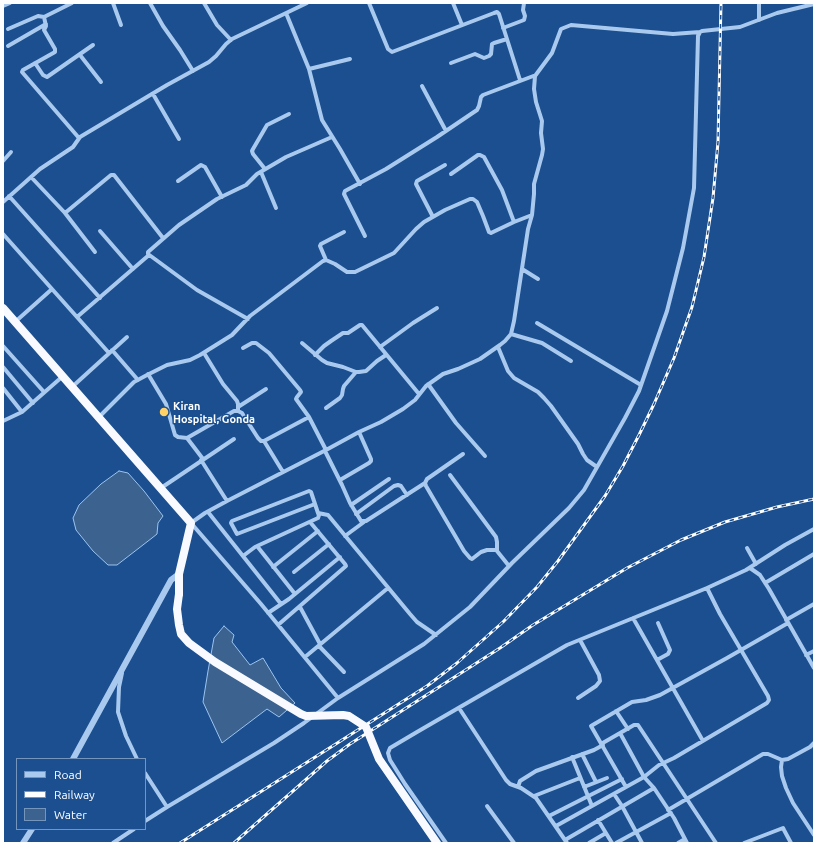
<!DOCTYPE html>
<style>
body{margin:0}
#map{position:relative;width:817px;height:846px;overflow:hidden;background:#1b4f8f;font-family:Ubuntu,sans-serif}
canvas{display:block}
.frame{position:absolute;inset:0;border:4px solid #fff;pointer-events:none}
.legend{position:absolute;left:16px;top:758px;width:130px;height:72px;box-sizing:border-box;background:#1b4f8f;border:1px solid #7695bc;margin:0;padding:5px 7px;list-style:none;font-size:12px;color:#fff}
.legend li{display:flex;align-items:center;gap:8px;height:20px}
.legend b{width:20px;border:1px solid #7695bc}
</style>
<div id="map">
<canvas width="817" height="846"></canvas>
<div class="frame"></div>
<ul class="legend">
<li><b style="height:5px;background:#a9c9ee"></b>Road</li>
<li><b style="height:5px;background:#fff"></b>Railway</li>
<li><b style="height:11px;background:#3c6290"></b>Water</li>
</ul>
</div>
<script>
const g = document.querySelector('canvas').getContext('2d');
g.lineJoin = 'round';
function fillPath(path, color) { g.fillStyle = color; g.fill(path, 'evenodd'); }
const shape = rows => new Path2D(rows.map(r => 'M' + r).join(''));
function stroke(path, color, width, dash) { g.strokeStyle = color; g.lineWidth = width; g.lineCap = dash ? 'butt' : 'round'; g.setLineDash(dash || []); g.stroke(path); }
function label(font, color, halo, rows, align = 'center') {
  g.font = font + ' Ubuntu,sans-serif'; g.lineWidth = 3; g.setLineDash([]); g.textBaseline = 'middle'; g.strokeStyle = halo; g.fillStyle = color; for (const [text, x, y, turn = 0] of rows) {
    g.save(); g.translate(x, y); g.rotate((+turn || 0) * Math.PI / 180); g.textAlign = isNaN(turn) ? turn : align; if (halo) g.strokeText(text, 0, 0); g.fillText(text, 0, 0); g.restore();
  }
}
const water = shape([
 [119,471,128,473,144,491,163,516,158,523,157,534,152,538,117,565,108,565,93,551,76,530,73,518,79,505,101,484,119,471],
 [224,626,234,635,232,642,250,665,263,658,281,688,295,703,279,717,267,709,222,743,203,702,208,671,214,638,224,626]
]);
fillPath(water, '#3c6290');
stroke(water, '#9cc4f0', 1);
stroke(shape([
 [72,3,44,17,46,26,44,30,55,49,55,52,23,70,22,72,79,138],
 [113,3,121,25],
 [150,3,163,26,180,50,193,71],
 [204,3,217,25,231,40],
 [369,3,388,49,392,52,494,13,497,12,499,14,520,80],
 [453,3,462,25],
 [759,3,759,20],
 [3,6,10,3],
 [286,13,309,69,322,120,340,149,360,184],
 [503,28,524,20,525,16,523,10,524,3],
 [8,29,38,16,44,17],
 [8,46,46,24],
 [80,55,101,82],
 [35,63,43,75,47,77,93,45],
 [451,63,475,54,484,58,489,56,491,54,492,44,494,43,507,39],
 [309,69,350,59],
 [422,86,446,131],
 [153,94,179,139],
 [3,161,11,152],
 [265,169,253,154,252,151,253,149,267,125,289,114],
 [261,172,276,208],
 [451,174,478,155,480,155,484,157,502,190,514,222],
 [31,177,65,213,95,252],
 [178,181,201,165,205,167,222,197],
 [9,196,100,298],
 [3,202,40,169,73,147,80,137,167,85,209,62,216,56,226,44,232,39,307,3],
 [65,213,111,175,114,175,163,238],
 [433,217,416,184,417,181,445,165],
 [100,231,133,269],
 [3,234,109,353],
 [365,236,344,194,345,191,386,169,437,137,477,110,479,106,481,97,483,95,536,75],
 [326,260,320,246,321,244,344,232],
 [522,269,538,279],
 [77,317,149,255],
 [248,319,197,290,148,254,148,252,179,225,217,199,246,185,257,174,286,157,332,137],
 [15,322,52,289],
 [537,323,641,385],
 [511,334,535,341,542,343,571,361],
 [302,343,322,360,327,363,343,367,356,372,359,372,366,371,377,361,386,355],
 [3,346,44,392],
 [380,347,413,323,437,308],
 [498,347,508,371,514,378,538,392,544,398,551,406,578,444,583,454,587,460,597,467],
 [243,348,252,343,256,343,269,353,300,390,301,392,297,397,296,399,309,417,326,450],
 [112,350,138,380],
 [204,353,223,384,237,401,238,404,238,411],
 [315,355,324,346,331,341,343,333,348,333,360,325,362,325,419,394],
 [3,367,33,403],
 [148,374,166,404,175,435,178,437,187,438,203,459],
 [428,384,456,423,485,456],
 [72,387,127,337],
 [3,388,22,412],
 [238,407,266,389],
 [326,408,340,398,342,395,343,389,344,386,356,372],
 [99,417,134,382,147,375,167,365,190,360,200,355,232,335,250,316,323,261,326,260,335,264,347,272,355,272,394,253,416,229,424,222,445,210,470,199,473,199,477,202,483,216,489,232,491,233,493,232,514,222,532,215],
 [3,421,22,412,63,376],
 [187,438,234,411,238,411,242,413,258,438,261,441,264,441,309,417],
 [264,441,283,472],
 [325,451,342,485,350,503,361,521,366,521,425,483],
 [463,454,427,479,425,483,426,486,464,551,470,558,472,559,481,552,487,550,497,550],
 [201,460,227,501],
 [450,475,496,537,497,542,497,551,509,566],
 [340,480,369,463,371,461,371,459,359,432],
 [161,488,234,439],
 [351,505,389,479],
 [208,512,281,604],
 [318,513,328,515,410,614,417,622,436,635],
 [356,514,394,486,398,485,401,486,407,495],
 [345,536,364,522],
 [257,546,295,594],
 [747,548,756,564],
 [243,556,255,547,318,518,319,515,318,513,311,492,309,491,232,521,231,523,237,534,315,504],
 [273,567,318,531],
 [750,568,760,575,769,589,814,668],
 [294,572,329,544],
 [765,583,814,554],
 [300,607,320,644],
 [268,613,289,599,340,557],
 [633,618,703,741],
 [786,620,814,604],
 [278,625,346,566,345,564,310,522],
 [319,646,344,672],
 [806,655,814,651],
 [305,657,388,588],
 [657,660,668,654,670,650,658,623],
 [122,673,119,687,118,712,126,736,137,759],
 [338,698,261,604,191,523,205,513,227,501,326,450,359,432,381,422,403,409,415,400,426,386,443,374,458,369,480,359,500,345,505,341,511,334,514,321,528,229,532,215,534,194,534,184,542,155,543,149,541,133,542,121,536,102,534,89,535,76,552,53,561,29,571,25,673,34,700,32],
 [578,698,596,686,600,681,599,675,580,640],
 [459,708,506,780,510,784,521,788,536,798,567,843],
 [616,711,628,729],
 [620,733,644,777,654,788,674,818,687,843],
 [601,744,634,725,638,725,716,843],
 [582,754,596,782],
 [572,757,592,806],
 [782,760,781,767,782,776,786,788,793,803,814,835],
 [145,773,167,807,274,743,304,723,338,698,424,644,470,607,512,563,569,508,584,490,625,418,639,391,667,311,683,248,694,188,698,36,700,32,702,31,740,27,777,13,814,4],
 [518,787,520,781,536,771,594,750,603,745],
 [584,787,607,778],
 [626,787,591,726,632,702,646,700,660,695,727,658,788,623],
 [614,794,622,806,642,843],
 [534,796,580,778],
 [487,806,514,843],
 [668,810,763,754,768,754,782,760,788,759,810,747,814,743],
 [549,816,622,779],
 [598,820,612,843],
 [145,821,167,807],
 [556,826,644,777,659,765,674,758,767,703,769,700,768,696,720,614,707,588],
 [565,840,654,788],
 [113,843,134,829],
 [446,843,405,784,390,760,388,753,390,748,417,732,567,645,707,588,746,570,785,545,814,529],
 [589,843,606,833],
 [616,843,671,813],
 [678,843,685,839],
 [744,843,783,828,784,830,791,843]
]), '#a9c9ee', 4);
stroke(shape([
 [73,759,171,580,179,574],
 [23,843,32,829]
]), '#a9c9ee', 6);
stroke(shape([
 [3,308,191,523,179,574,179,594]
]), '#f8faff', 8);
const rail = shape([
 [180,843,427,686,457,663,503,622,537,587,558,561,605,496,623,466,639,435,654,404,674,358,692,307,704,257,713,198,718,142,721,3],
 [234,843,327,761,350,744,500,648,533,625,627,568,681,540,725,522,777,507,814,499]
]);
stroke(rail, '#fff', 3);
stroke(rail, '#1b4f8f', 1.5, [4.5]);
stroke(shape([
 [179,594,177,609,179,625,181,634,189,643,215,662,301,714,306,716,343,715,349,716,366,727,379,759,437,843]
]), '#f8faff', 8);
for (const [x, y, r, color] of [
 [164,412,5,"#ffd166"]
]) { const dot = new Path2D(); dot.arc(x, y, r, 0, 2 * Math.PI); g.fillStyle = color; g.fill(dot); stroke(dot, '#1b4f8f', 1.5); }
label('bold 11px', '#fff', '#1b4f8f', [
 ["Kiran",173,406],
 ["Hospital, Gonda",173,419]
], 'left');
</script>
